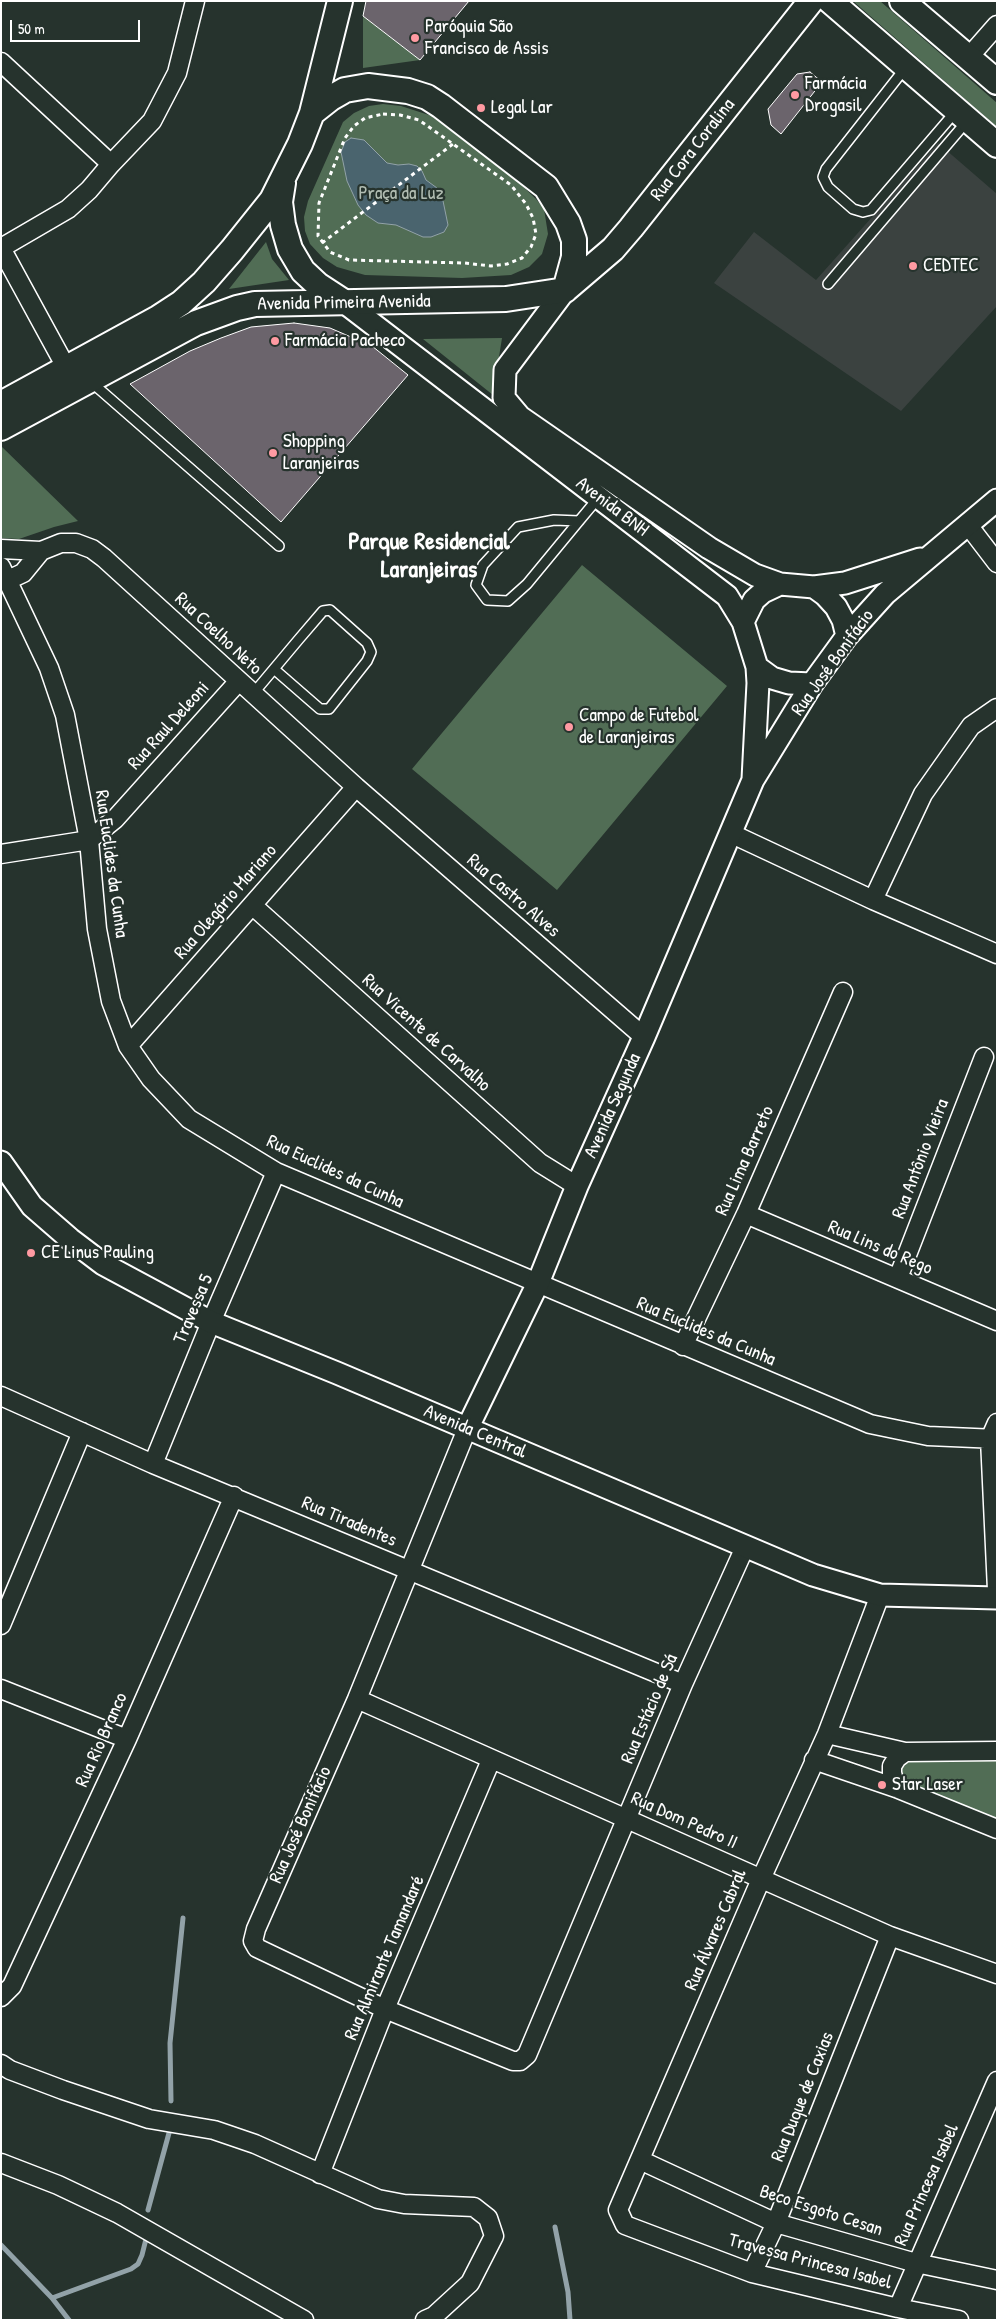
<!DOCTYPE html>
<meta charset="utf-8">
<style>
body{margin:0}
#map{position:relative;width:998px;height:2321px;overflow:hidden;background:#26332d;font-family:"Patrick Hand",sans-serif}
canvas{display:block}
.frame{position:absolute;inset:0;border:2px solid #fff;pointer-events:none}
.scale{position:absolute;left:10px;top:20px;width:130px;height:22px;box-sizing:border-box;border:2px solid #fff;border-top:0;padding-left:6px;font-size:15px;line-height:18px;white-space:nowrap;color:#fff;-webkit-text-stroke:4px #26332d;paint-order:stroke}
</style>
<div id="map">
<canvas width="998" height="2321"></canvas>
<div class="frame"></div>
<div class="scale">50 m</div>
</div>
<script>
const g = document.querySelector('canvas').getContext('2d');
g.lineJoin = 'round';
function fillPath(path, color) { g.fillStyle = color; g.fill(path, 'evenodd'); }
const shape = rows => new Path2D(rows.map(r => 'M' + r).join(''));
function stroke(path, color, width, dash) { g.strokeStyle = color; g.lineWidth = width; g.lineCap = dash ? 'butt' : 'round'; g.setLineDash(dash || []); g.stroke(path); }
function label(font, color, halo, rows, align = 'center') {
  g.font = font + ' "Patrick Hand",sans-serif'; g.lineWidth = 4.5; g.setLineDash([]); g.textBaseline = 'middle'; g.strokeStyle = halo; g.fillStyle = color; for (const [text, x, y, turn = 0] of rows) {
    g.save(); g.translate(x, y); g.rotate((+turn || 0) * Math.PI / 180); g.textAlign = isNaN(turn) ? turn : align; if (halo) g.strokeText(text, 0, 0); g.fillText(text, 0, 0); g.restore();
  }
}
fillPath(shape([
 [938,143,997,194,997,306,901,411,714,283,754,232,816,280]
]), '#3b4240');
fillPath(shape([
 [853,1,880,1,997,103,997,127],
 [363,16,420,60,363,68],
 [383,104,401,106,432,116,510,174,536,199,544,209,548,234,542,254,529,267,511,275,462,278,365,275,337,267,323,258,310,244,305,231,304,217,308,201,343,122,354,113,369,106],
 [266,242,272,259,289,280,229,289],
 [502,338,493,395,423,339],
 [1,446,78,521,54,527,19,539,1,538],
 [582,565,727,686,557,890,412,769],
 [907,1757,997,1757,997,1823,901,1785,899,1771]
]), '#516d55');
const water = shape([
 [351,138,364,140,387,163,398,165,409,164,417,166,422,171,426,180,437,188,442,196,448,225,444,232,431,237,423,237,396,225,378,223,366,215,358,205,347,181,341,152,345,142,351,138]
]);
fillPath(water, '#4a646e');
stroke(water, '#92a2a8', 1);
stroke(shape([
 [171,2101,170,2043,183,1918],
 [148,2210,169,2133],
 [555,2227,568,2292,570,2320],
 [1,2245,52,2298,69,2320],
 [52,2298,131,2269,138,2264,142,2255,146,2239]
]), '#92a2a8', 5);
const building = shape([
 [366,1,469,1,420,60,363,16,366,1],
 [810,72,822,82,781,134,771,125,768,109,797,74,810,72],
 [294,323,330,328,372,346,408,375,281,522,130,384,190,351,221,338,251,327,294,323]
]);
fillPath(building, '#6b646c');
stroke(building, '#fff', 1);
const service = shape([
 [906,67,826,169,823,177,828,187,853,209,863,212,871,210,956,111],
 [828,284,968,120],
 [90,381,279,546],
 [579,521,554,520,518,527,483,565,476,585,487,600,508,601,527,584,579,521,599,497],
 [252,695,299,639,323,611,330,610,367,643,371,652,367,661,329,709,320,709,274,669]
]);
const minor = shape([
 [968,58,997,25],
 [1,62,111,164],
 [67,369,1,248,68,209,89,190,111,164,152,121,177,73,195,1],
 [968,525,997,563],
 [1,549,41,551,61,543,76,543,92,549,104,558,356,787,644,1037],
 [1,567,49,668,65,715,89,840,97,929,111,1001,128,1046,151,1079,189,1119,276,1172,870,1424,928,1436,997,1439],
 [8,580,23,573,41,551],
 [730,833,873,900,997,954],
 [89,840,115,819,238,682],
 [1,854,89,840],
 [873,900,923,794,971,726,997,708],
 [252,905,540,1163,577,1186],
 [128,1046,356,787],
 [746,1214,997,1321],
 [898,1278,984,1057],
 [683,1346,746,1214,843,992],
 [1,1396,153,1464,683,1684],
 [997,1423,990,1439,997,1590],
 [467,1429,357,1699,256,1929,253,1941,257,1948,385,2009,513,2061,520,2061,527,2055,683,1684,745,1547],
 [153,1464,211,1322,276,1172],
 [880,1595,827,1734,761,1879,618,2210,625,2225,752,2273,898,2308,959,2320],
 [1,1625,82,1432],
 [1,1689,127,1739],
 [357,1699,890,1936,997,1974],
 [827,1734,905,1752,997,1751],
 [814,1760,896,1788,997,1829],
 [896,1788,892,1773,892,1766,897,1758,905,1752],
 [1,1997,12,1986,127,1739,234,1496],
 [1,2064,10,2070,63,2090,149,2119,214,2130,255,2144,378,2199,404,2204,474,2207,488,2218,494,2236,470,2283,434,2316,425,2320],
 [640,2160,776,2223,916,2263,997,2280],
 [1,2163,58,2185,117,2213,304,2320],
 [320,2174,385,2009,491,1760],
 [752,2273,776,2223,890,1936],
 [898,2308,997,2081]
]);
const tertiary = shape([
 [565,290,505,370,504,398,520,417,709,548,755,575,780,584,814,587,845,583,920,559],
 [344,302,727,596,743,622,757,667,758,683,753,779],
 [814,587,825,595,836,607,843,620,847,636],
 [743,622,754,600,763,592,780,584],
 [757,667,772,678,789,683,812,684],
 [1,1162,32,1206,70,1239,103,1264,211,1322,337,1373,813,1575,880,1595,997,1598],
 [467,1429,538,1283,577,1186,644,1037,753,780,812,684,847,636,885,594,997,500]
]);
const secondary = shape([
 [830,1,997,145],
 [902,1,997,82],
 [312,113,331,98,345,90,368,86,408,91,427,97,441,106,546,187,568,223,574,240,574,257,565,290],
 [283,183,280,202,283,225,290,249,303,271,318,285,344,302],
 [565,290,613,249,631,228,811,1],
 [1,404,158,318,181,303,204,282,232,250,272,200,300,144,312,113,340,1],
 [1,428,196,323,237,308,255,304,506,299,565,290]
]);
stroke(service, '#fff', 12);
stroke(minor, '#fff', 21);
stroke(tertiary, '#fff', 25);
stroke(secondary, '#fff', 28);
stroke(shape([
 [383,114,400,115,419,120,511,185,526,204,533,218,536,234,531,247,522,258,507,264,491,266,464,263,349,260,330,252,318,236,319,203,345,138,354,126,365,118,383,114],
 [322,243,453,144]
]), '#fff', 3, [4, 4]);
stroke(service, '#26332d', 9);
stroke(minor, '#26332d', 18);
stroke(tertiary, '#26332d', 21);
stroke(secondary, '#26332d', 24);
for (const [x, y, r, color] of [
 [415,38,5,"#ff9aa2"],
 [795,95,5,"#ff9aa2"],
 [481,108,5,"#ff9aa2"],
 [913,266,5,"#ff9aa2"],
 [275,341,5,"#ff9aa2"],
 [273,453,5,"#ff9aa2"],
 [569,727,5,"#ff9aa2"],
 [31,1253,5,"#ff9aa2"],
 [882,1785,5,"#ff9aa2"]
]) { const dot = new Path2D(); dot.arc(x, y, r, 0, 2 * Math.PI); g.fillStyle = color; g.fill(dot); stroke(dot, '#26332d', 2); }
label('19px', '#fff', '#26332d', [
 ["Paróquia São",425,27],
 ["Francisco de Assis",425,49],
 ["Farmácia",805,84],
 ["Drogasil",805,106],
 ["Legal Lar",491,108],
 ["CEDTEC",923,266],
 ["Farmácia Pacheco",285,341],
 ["Shopping",283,442],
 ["Laranjeiras",283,464],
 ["Campo de Futebol",579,716],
 ["de Laranjeiras",579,738],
 ["CE Linus Pauling",41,1253],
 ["Star Laser",892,1785]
], 'left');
label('19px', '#fff', '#26332d', [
 ["Rua Cora Coralina",693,150,-52],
 ["Avenida Primeira Avenida",344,303,-1],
 ["Avenida BNH",612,507,37],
 ["Rua Coelho Neto",218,634,43],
 ["Rua José Bonifácio",833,663,-54],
 ["Rua Raul Deleoni",169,726,-48],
 ["Rua Euclides da Cunha",111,864,82],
 ["Rua Castro Alves",513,896,41],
 ["Rua Olegário Mariano",226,902,-49],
 ["Rua Vicente de Carvalho",426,1033,42],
 ["Avenida Segunda",613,1106,-66],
 ["Rua Antônio Vieira",921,1159,-69],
 ["Rua Lima Barreto",745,1161,-66],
 ["Rua Euclides da Cunha",335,1172,25],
 ["Rua Lins do Rego",880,1248,23],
 ["Travessa 5",194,1309,-67],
 ["Rua Euclides da Cunha",706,1332,23],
 ["Avenida Central",475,1432,23],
 ["Rua Tiradentes",349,1522,23],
 ["Rua Estácio de Sá",650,1709,-67],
 ["Rua Rio Branco",102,1740,-66],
 ["Rua Dom Pedro II",684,1821,24],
 ["Rua José Bonifácio",301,1825,-66],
 ["Rua Álvares Cabral",716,1930,-67],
 ["Rua Almirante Tamandaré",385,1958,-67],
 ["Rua Duque de Caxias",803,2097,-68],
 ["Rua Princesa Isabel",927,2185,-66],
 ["Beco Esgoto Cesan",821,2211,18],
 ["Travessa Princesa Isabel",810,2262,15]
]);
label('19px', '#b1bdb2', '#26332d', [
 ["Praça da Luz",401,194]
]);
label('bold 24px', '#fff', '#26332d', [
 ["Parque Residencial",429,543],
 ["Laranjeiras",429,571]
]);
</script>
